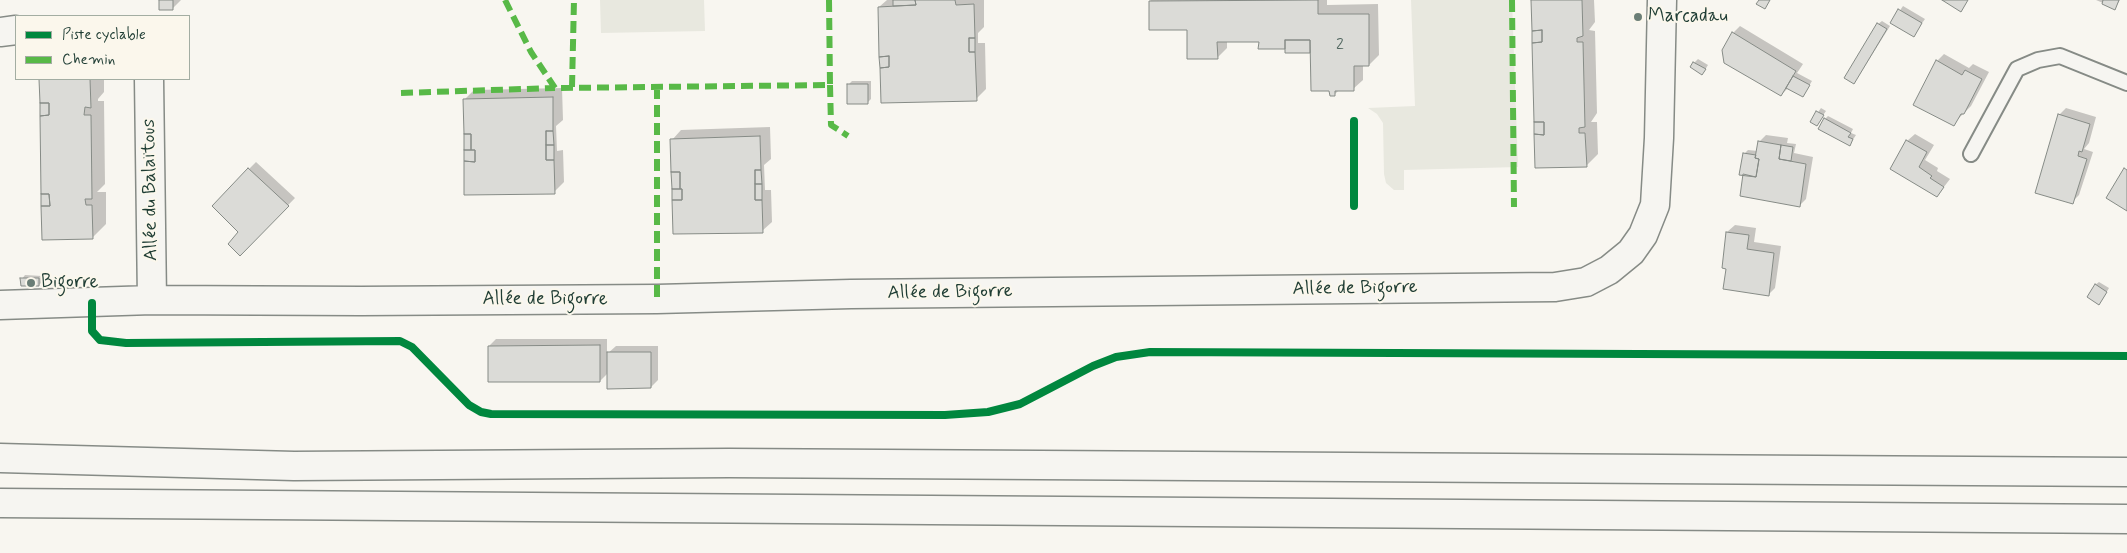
<!DOCTYPE html>
<meta charset="utf-8">
<style>
body{margin:0}
#map{position:relative;width:2127px;height:553px;overflow:hidden;background:#f8f6f0;font-family:Mynerve,sans-serif}
canvas{display:block}
.legend{position:absolute;left:15px;top:15px;width:175px;height:65px;box-sizing:border-box;background:#fbf7ec;border:1px solid #a3ada2;margin:0;padding:6px 9px;list-style:none;font-size:15px;color:#1f3d34}
.legend li{display:flex;align-items:center;gap:10px;height:25px}
.legend b{width:25px;border:1px solid #a3ada2}
</style>
<div id="map">
<canvas width="2127" height="553"></canvas>
<ul class="legend">
<li><b style="height:6px;background:#00873e"></b>Piste cyclable</li>
<li><b style="height:6px;background:#58b947"></b>Chemin</li>
</ul>
</div>
<script>
const g = document.querySelector('canvas').getContext('2d');
g.lineJoin = 'round';
function fillPath(path, color) { g.fillStyle = color; g.fill(path, 'evenodd'); }
const shape = rows => new Path2D(rows.map(r => 'M' + r).join(''));
function stroke(path, color, width, dash) { g.strokeStyle = color; g.lineWidth = width; g.lineCap = dash ? 'butt' : 'round'; g.setLineDash(dash || []); g.stroke(path); }
function label(font, color, halo, rows, align = 'center') {
  g.font = font + ' Mynerve,sans-serif'; g.lineWidth = 4; g.setLineDash([]); g.textBaseline = 'middle'; g.strokeStyle = halo; g.fillStyle = color; for (const [text, x, y, turn = 0] of rows) {
    g.save(); g.translate(x, y); g.rotate((+turn || 0) * Math.PI / 180); g.textAlign = isNaN(turn) ? turn : align; if (halo) g.strokeText(text, 0, 0); g.fillText(text, 0, 0); g.restore();
  }
}
fillPath(shape([
 [600,0,704,0,705,31,601,33],
 [1411,0,1512,0,1518,167,1404,170,1404,190,1394,190,1386,183,1384,174,1383,123,1377,114,1368,108,1415,106]
]), '#e8e8df');
fillPath(shape([
 [160,0,181,0,172,9],
 [887,0,984,0,984,27,978,33,978,43,985,43,986,89,976,99,879,7],
 [1151,0,1327,0,1327,5,1378,4,1379,55,1369,65,1363,65,1363,80,1353,89,1340,89,1334,95,1311,52,1286,52,1287,46,1260,41,1227,41,1227,48,1217,58,1188,29,1150,1],
 [1532,0,1594,0,1595,22,1589,30,1595,31,1597,113,1591,122,1597,122,1598,154,1586,166],
 [2096,0,2120,0,2115,8],
 [1903,6,1925,19,1913,36,1892,22],
 [1882,21,1890,26,1857,79,1878,24],
 [1740,26,1803,64,1797,73,1812,81,1803,96,1788,88,1781,95,1723,50,1733,33],
 [1944,54,1969,68,1973,64,1989,72,1971,106,1953,124,1937,61],
 [1698,59,1708,65,1705,70,1694,63],
 [40,79,104,79,104,92,98,99,98,101,104,101,105,184,97,192,106,192,106,224,92,238,41,115],
 [852,81,871,81,871,99,867,103,849,84],
 [562,88,563,120,556,126,557,151,563,150,564,182,554,192,464,100,474,90],
 [1821,108,1826,111,1817,124,1812,121],
 [2066,108,2096,117,2089,143,2084,149,2093,152,2079,195,2072,202,2059,115],
 [1828,116,1853,129,1851,133,1856,135,1850,144,1825,119],
 [770,127,771,159,764,165,765,190,771,190,772,222,762,231,672,140,681,130],
 [1915,134,1934,145,1925,160,1938,168,1937,171,1950,179,1937,196,1892,168,1907,141],
 [1766,135,1788,138,1787,143,1796,144,1794,153,1813,157,1806,199,1799,206,1744,174,1744,154,1748,150,1758,151,1759,142],
 [256,162,295,198,240,255,240,232,249,169],
 [1735,225,1756,228,1754,242,1781,246,1775,288,1768,295,1727,268,1727,232],
 [25,275,42,276,42,282,39,285,22,279],
 [2099,282,2109,288,2102,300,2095,285],
 [496,339,607,339,607,354,616,346,658,346,658,380,651,387,609,372,600,381,489,346]
]), '#0003');
const building = shape([
 [159,0,173,0,173,10,159,10,159,0],
 [893,0,915,0,916,5,893,6,893,0],
 [915,0,955,0,956,5,974,4,975,38,969,38,969,52,975,52,977,101,881,103,880,68,889,67,889,56,879,57,878,7,916,5,915,0],
 [1318,0,1318,14,1369,14,1369,66,1354,66,1354,91,1335,91,1335,96,1330,96,1329,91,1311,91,1310,40,1285,40,1285,49,1258,49,1259,42,1217,42,1218,59,1187,59,1187,30,1149,30,1149,1,1318,0],
 [1531,0,1582,0,1583,36,1577,38,1577,42,1583,42,1585,127,1579,128,1579,133,1585,133,1587,167,1535,168,1534,134,1544,135,1544,122,1534,122,1532,43,1542,42,1542,30,1532,31,1531,0],
 [1759,0,1770,0,1765,9,1756,4,1759,0],
 [1942,0,1968,0,1961,12,1942,0],
 [2103,0,2119,0,2115,10,2102,4,2103,0],
 [1898,9,1922,23,1914,37,1890,23,1898,9],
 [1877,23,1887,29,1854,84,1844,78,1877,23],
 [1542,30,1542,42,1532,43,1532,31,1542,30],
 [1732,32,1796,71,1781,96,1724,63,1722,50,1732,32],
 [969,38,975,38,975,52,969,52,969,38],
 [1285,40,1310,40,1310,53,1285,53,1285,40],
 [889,56,889,67,880,68,879,57,889,56],
 [1936,60,1962,75,1965,70,1982,79,1964,114,1961,114,1954,126,1913,105,1936,60],
 [1693,62,1706,69,1702,75,1690,67,1693,62],
 [1793,76,1810,85,1803,97,1786,88,1793,76],
 [39,79,90,79,91,108,85,107,84,115,91,115,92,199,85,199,86,205,92,205,93,239,42,240,41,206,50,206,49,194,41,194,40,116,49,115,49,103,40,103,39,79],
 [847,84,868,84,868,104,847,104,847,84],
 [553,97,553,131,546,131,546,160,554,160,555,194,464,195,464,161,475,162,475,150,471,150,471,134,464,134,463,99,553,97],
 [40,103,49,103,49,115,40,116,40,103],
 [1816,111,1824,115,1817,126,1810,122,1816,111],
 [2058,114,2090,124,2082,152,2079,151,2078,156,2087,159,2073,204,2035,193,2058,114],
 [1824,118,1851,133,1848,137,1853,139,1850,146,1818,129,1824,118],
 [1534,122,1544,122,1544,135,1534,134,1534,122],
 [546,131,553,131,554,145,546,145,546,131],
 [464,134,471,134,471,150,464,150,464,134],
 [760,136,761,170,755,170,755,200,762,200,763,233,673,234,672,200,682,200,682,189,680,189,680,172,671,172,670,139,760,136],
 [1906,140,1927,152,1919,167,1932,176,1930,178,1944,187,1937,197,1890,169,1906,140],
 [1758,141,1781,145,1779,159,1806,164,1800,207,1740,196,1743,174,1756,177,1759,159,1755,158,1758,141],
 [546,145,554,145,554,160,546,160,546,145],
 [1781,145,1793,147,1791,161,1779,159,1781,145],
 [464,150,475,150,475,162,464,161,464,150],
 [1743,153,1756,155,1755,158,1759,159,1756,177,1739,175,1743,153],
 [248,168,289,206,240,256,228,244,238,232,212,206,248,168],
 [2124,168,2127,170,2127,211,2106,198,2124,168],
 [755,170,761,170,762,184,755,184,755,170],
 [671,172,680,172,680,189,672,189,671,172],
 [755,184,762,184,762,200,755,200,755,184],
 [672,189,682,189,682,200,672,200,672,189],
 [41,194,49,194,50,206,41,206,41,194],
 [1726,232,1749,235,1747,249,1774,253,1769,296,1723,289,1726,269,1722,268,1726,232],
 [20,278,39,278,39,286,21,286,20,278],
 [2095,284,2107,292,2099,305,2087,297,2095,284],
 [600,345,600,382,488,382,488,346,600,345],
 [607,352,651,352,651,388,607,389,607,352]
]);
fillPath(building, '#dbdbd7');
stroke(building, '#868b86', 1);
const lane = shape([
 [1971,154,2017,69,2038,60,2060,56,2127,83]
]);
const street = shape([
 [0,32,16,30],
 [149,79,152,300],
 [0,305,152,300,361,301,657,299,851,294,1555,287,1586,282,1609,270,1631,252,1643,235,1655,205,1659,138,1662,0]
]);
const highway = shape([
 [0,458,294,466,729,463,2127,472],
 [0,503,2127,519]
]);
stroke(lane, '#868b86', 18);
stroke(street, '#868b86', 31);
stroke(highway, '#868b86', 31);
stroke(lane, '#f6f5f1', 14);
stroke(street, '#f6f5f1', 28);
stroke(highway, '#f6f5f1', 28);
stroke(shape([
 [505,0,531,52,555,88],
 [1512,0,1514,207],
 [830,85,831,125,848,136],
 [572,87,574,0],
 [657,87,657,299],
 [561,88,830,85,829,0],
 [401,93,555,88]
]), '#58b947', 6, [12, 6]);
stroke(shape([
 [1354,121,1354,206],
 [92,303,92,331,100,340,126,343,400,341,412,347,469,405,481,412,491,414,945,415,988,412,1020,404,1093,366,1116,357,1150,352,2127,356]
]), '#00873e', 8);
for (const [x, y, r, color] of [
 [1638,17,5,"#6b7e76"],
 [31,283,5,"#6b7e76"]
]) { const dot = new Path2D(); dot.arc(x, y, r, 0, 2 * Math.PI); g.fillStyle = color; g.fill(dot); stroke(dot, '#fbf7ec', 2); }
label('16px', '#4e645d', null, [
 ["2",1340,46]
]);
label('19px', '#1f3d34', '#fbf7ec', [
 ["Marcadau",1648,17],
 ["Bigorre",41,283]
], 'left');
label('19px', '#1f3d34', '#fbf7ec', [
 ["Allée du Balaïtous",151,190,-91],
 ["Allée de Bigorre",1355,289,-1],
 ["Allée de Bigorre",950,293,-1],
 ["Allée de Bigorre",545,300]
]);
</script>
